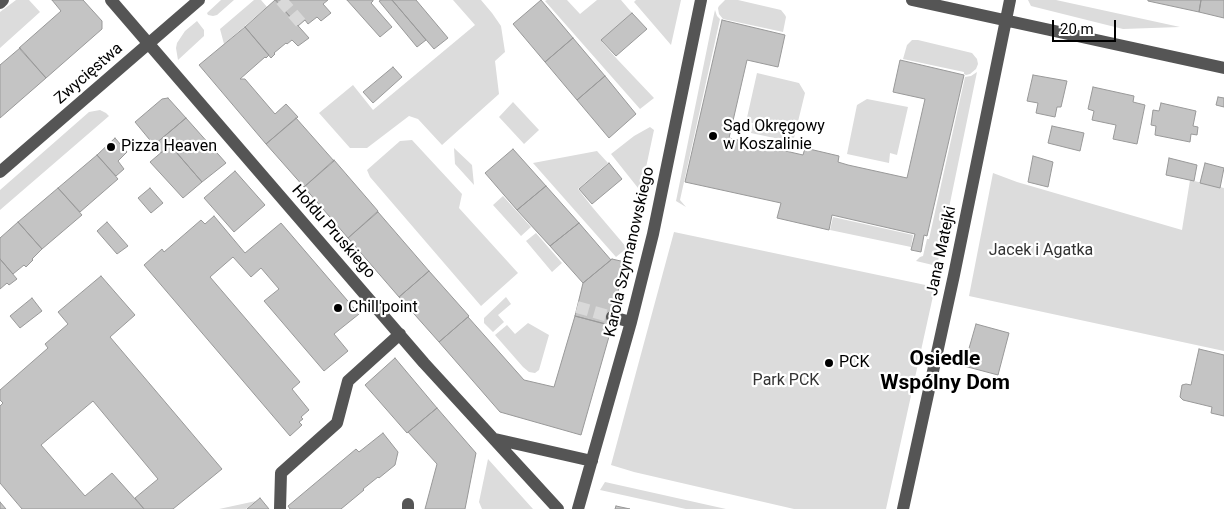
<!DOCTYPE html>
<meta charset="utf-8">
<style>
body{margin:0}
#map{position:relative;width:1224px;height:509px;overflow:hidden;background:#fff;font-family:Roboto,sans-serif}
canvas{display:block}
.scale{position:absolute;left:1052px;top:20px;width:64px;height:22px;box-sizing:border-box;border:2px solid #000;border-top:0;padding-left:6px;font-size:15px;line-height:18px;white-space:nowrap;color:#000;-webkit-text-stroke:4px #fff;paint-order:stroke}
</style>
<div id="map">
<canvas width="1224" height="509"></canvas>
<div class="scale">20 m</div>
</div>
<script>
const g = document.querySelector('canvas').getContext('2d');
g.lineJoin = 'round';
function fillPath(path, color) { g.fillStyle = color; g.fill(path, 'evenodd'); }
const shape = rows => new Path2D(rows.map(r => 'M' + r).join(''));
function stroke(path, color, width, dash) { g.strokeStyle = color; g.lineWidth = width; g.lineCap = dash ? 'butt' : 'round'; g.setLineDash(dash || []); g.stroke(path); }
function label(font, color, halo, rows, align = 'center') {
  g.font = font + ' Roboto,sans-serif'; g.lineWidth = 4.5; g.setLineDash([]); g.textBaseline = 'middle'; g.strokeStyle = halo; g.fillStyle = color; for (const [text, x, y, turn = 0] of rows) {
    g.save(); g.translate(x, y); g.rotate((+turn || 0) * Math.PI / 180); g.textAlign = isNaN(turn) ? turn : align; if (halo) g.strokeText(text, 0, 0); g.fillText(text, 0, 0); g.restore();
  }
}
fillPath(shape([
 [16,0,29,0,40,12,0,48,0,12],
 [221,0,234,0,217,15,213,16,208,15,207,13],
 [254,0,261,0,267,7,224,44,220,29],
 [453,0,481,0,492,13,501,26,505,52,495,61,499,94,442,145,418,119,409,116,367,148,350,148,319,113,353,85,373,110,475,25],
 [547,0,567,0,580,14,597,0,621,0,633,14,602,42,617,59,654,98,640,109,545,1],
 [636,0,681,0,671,45,634,2],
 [725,0,738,0,781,10,785,15,786,17,783,32,723,19,719,14,718,8,719,6],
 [1028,0,1056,0,1180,27,1123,29,1031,6],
 [715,10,717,16,720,19,680,200,686,207,676,201,713,19],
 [197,21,204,30,204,36,178,60,176,48,177,43,185,31],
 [912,40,918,40,972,53,977,59,978,64,976,69,970,74,966,75,964,74,964,72,903,59,907,45],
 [977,72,937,266,916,261,920,257,923,256,927,239,929,239,965,77,971,76],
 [757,73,799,83,805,93,793,142,751,133,753,123,746,122],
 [867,99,908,107,897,155,890,153,889,163,847,154,857,105],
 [513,102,539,130,524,144,499,117],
 [100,110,106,113,109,116,0,210,0,190,89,112],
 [650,127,654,130,641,191,638,188,611,154,634,136],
 [412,140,462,194,459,208,518,273,481,306,370,177,367,170,400,141],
 [454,148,472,165,474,185,455,164],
 [597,151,608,163,578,189,593,208,627,248,616,257,533,163],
 [993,173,1017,182,1182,230,1190,180,1224,188,1224,351,969,296],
 [503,196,531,227,521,236,493,205],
 [833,217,913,235,911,247,830,230],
 [674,232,935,287,886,509,794,509,634,472,611,465],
 [536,233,562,263,552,272,526,241],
 [506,297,511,304,498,315,504,322,493,332,484,323,484,318],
 [528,323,549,335,539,370,535,373,529,372,523,367,495,335,507,325,515,334],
 [488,459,533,509,482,509,479,502],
 [605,482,726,509,686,509,600,490],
 [256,501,246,509,219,509]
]), '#dcdcdc');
const building = shape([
 [52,0,83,0,102,21,102,29,46,78,19,48,61,11,52,0],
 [275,0,309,38,298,46,292,40,287,44,286,43,274,53,275,54,271,58,245,27,275,0],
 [276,0,328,0,323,4,331,13,321,21,317,17,308,24,305,20,298,26,276,0],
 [347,0,373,0,373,1,371,3,392,27,380,37,347,0],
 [381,0,392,0,426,40,417,47,379,1,381,0],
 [392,0,416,0,448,38,434,49,392,0],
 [541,0,573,38,545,62,513,24,541,0],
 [1148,0,1201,0,1199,12,1148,1,1148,0],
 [1201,0,1224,0,1224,18,1199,12,1201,0],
 [632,13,647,29,616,56,601,40,632,13],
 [722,20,785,35,778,67,747,60,729,138,803,155,805,148,839,156,838,162,848,165,907,178,925,99,893,92,900,60,964,75,927,236,924,235,921,252,911,250,915,234,832,215,829,230,777,218,781,203,685,182,722,20],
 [245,27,269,55,266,58,265,57,240,79,245,79,275,114,286,104,298,117,266,144,199,65,245,27],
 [573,38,605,76,577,100,545,62,573,38],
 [20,48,46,78,0,118,0,65,20,48],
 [393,67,402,77,373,103,363,92,393,67],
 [1033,75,1067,81,1061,107,1057,107,1055,117,1036,113,1038,103,1027,101,1033,75],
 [605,76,636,114,609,138,577,100,605,76],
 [1093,87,1134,96,1133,102,1145,105,1137,144,1113,139,1116,125,1092,120,1094,111,1088,109,1093,87],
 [1218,97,1224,98,1224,107,1216,105,1218,97],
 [168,98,186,118,154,145,135,122,162,99,168,98],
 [1161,103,1196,111,1193,126,1198,127,1197,135,1191,134,1190,142,1155,135,1156,126,1151,125,1153,110,1159,111,1161,103],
 [186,118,226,163,202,182,170,145,161,153,154,145,186,118],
 [296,118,334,161,304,187,266,144,296,118],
 [1052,126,1084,133,1080,151,1048,143,1052,126],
 [115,138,127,152,118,161,124,169,116,176,97,155,115,138],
 [170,145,202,182,183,198,150,162,170,145],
 [513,149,546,186,517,210,485,173,513,149],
 [97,155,118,179,80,212,58,188,97,155],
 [1033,156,1053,162,1048,187,1028,182,1033,156],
 [1169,158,1197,165,1194,181,1166,175,1169,158],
 [334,160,378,211,348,238,304,187,334,160],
 [609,163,622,179,592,204,579,189,609,163],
 [1205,163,1224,168,1220,188,1200,183,1205,163],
 [235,171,265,205,234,232,204,198,235,171],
 [546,186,579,223,550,246,517,210,546,186],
 [58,188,82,215,42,249,18,222,58,188],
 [150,188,163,203,151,213,138,198,150,188],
 [378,212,429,271,399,297,348,238,378,212],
 [214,216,245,253,281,223,359,314,334,334,348,351,324,371,264,301,279,289,261,268,251,277,233,257,210,277,300,382,292,389,309,410,301,417,303,419,299,422,302,425,290,436,144,265,162,249,164,252,201,220,205,224,214,216],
 [18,222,42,249,32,259,33,260,26,267,24,265,13,274,0,259,0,238,18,222],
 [107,222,128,246,117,254,97,231,107,222],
 [579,223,611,260,583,283,550,246,579,223],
 [0,259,17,279,9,285,7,283,0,289,0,259],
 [612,259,625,262,610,325,575,316,583,283,612,259],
 [429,271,469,316,439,342,399,297,429,271],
 [101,276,135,315,110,337,222,469,173,509,144,509,135,498,158,479,93,401,41,445,85,496,112,473,144,509,22,509,0,483,0,406,3,403,0,400,0,390,48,348,45,344,68,324,58,312,101,276],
 [32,298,42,311,20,328,10,316,32,298],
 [575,316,612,326,581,435,500,412,439,342,468,317,524,380,554,387,575,316],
 [976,324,1009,333,998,375,964,366,976,324],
 [1199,349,1224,355,1224,416,1211,413,1212,407,1183,400,1180,397,1182,385,1186,384,1191,385,1199,349],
 [395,358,437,408,407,433,365,385,395,358],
 [437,408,476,453,465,509,425,509,437,464,408,432,437,408],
 [383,433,398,452,395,465,379,478,378,477,363,489,364,490,341,509,290,509,288,506,356,449,359,452,383,433],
 [260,498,269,509,247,509,260,498],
 [0,502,6,509,0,509,0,502],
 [616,506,630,509,615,509,616,506]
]);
fillPath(building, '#c4c4c4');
stroke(building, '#999', 1);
stroke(shape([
 [281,0,301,23],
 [577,307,612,317]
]), '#d9d9d9', 12, [12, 6]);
stroke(shape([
 [111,0,424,363,558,509],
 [912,0,1224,68],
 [0,3,3,0],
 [0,172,199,0],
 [612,317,631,322],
 [495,439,592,461],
 [280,509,281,473,337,423,348,381,400,334],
 [408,509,408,504],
 [578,509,631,322,653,234,701,0],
 [903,509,954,275,1010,0]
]), '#555', 12);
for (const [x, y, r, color] of [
 [713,136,5,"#000"],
 [111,147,5,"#000"],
 [338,308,5,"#000"],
 [829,363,5,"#000"]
]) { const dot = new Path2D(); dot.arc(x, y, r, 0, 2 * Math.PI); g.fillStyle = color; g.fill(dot); stroke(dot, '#fff', 2); }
label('16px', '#000', '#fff', [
 ["Zwycięstwa",89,74,-41],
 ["Hołdu Pruskiego",333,232,49],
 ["Jana Matejki",942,251,-78],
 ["Karola Szymanowskiego",630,252,-77]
]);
label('16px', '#000', '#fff', [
 ["Sąd Okręgowy",723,127],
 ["w Koszalinie",723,145],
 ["Pizza Heaven",121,147],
 ["Chill'point",348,308],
 ["PCK",839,363]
], 'left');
label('16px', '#333', '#fff', [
 ["Jacek i Agatka",1041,251],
 ["Park PCK",786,381]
]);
label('bold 21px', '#000', '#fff', [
 ["Osiedle",945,360],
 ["Wspólny Dom",945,384]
]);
</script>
